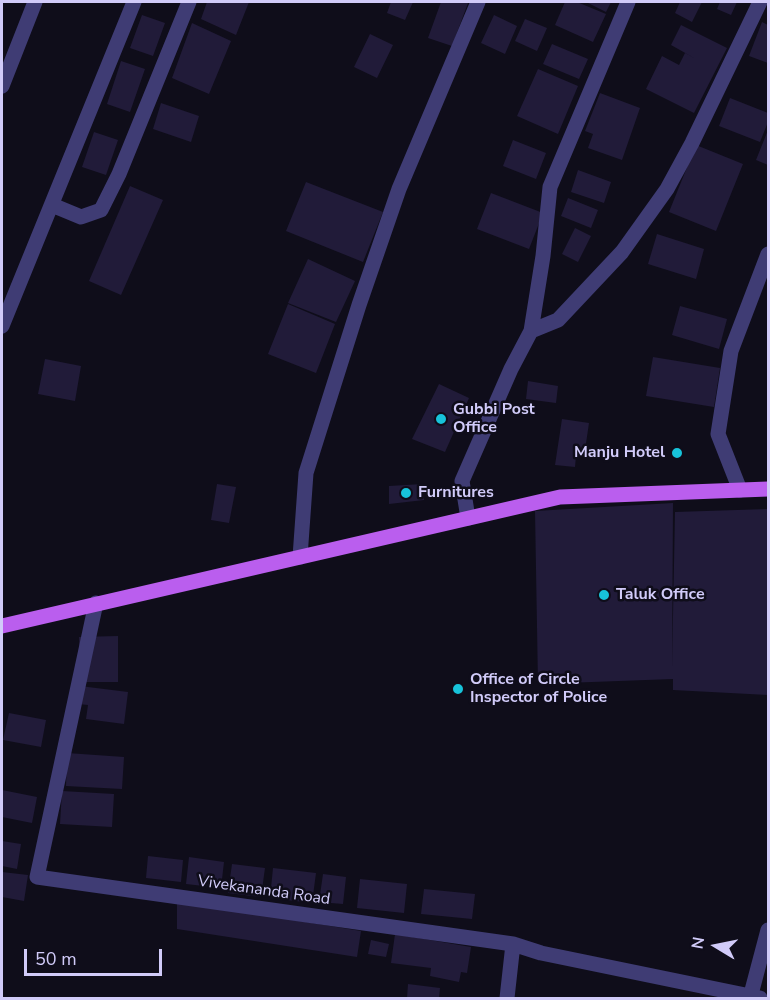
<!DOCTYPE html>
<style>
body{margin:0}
#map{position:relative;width:770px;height:1000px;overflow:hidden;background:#0f0d1a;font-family:"Nunito Sans",sans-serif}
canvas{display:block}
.frame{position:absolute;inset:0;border:3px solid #d1cbf9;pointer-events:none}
.north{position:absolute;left:686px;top:916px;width:60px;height:60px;-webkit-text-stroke:4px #0f0d1a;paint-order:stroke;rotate:280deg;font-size:16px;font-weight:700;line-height:24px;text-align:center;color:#d1cbf9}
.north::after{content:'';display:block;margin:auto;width:21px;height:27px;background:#d1cbf9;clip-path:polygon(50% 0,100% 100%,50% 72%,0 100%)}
.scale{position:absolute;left:24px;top:949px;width:138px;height:27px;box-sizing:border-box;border:3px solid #d1cbf9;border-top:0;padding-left:8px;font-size:18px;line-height:21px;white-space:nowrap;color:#d1cbf9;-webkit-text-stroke:4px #0f0d1a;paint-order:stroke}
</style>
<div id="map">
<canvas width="770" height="1000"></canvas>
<div class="frame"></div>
<div class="north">N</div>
<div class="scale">50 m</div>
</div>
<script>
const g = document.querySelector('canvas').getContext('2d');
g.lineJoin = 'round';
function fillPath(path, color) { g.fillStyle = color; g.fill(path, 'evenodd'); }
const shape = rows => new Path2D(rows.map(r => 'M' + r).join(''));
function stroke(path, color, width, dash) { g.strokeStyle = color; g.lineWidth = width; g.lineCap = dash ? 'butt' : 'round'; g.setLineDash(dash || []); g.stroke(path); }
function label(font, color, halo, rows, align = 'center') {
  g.font = font + ' "Nunito Sans",sans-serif'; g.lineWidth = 5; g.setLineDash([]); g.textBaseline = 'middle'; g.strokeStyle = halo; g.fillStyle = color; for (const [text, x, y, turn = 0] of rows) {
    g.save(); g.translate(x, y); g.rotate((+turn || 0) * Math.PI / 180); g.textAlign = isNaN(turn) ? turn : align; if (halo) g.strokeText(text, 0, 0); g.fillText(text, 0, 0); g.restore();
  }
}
fillPath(shape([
 [207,2,249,2,236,35,201,19],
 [391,2,413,2,405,20,387,13],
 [441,2,468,3,452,46,428,38],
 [565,2,577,2,606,14,593,42,555,25],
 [586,2,611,2,606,12],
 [680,2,702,2,692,22,675,13],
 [720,2,737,2,731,15,717,9],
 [142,15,165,23,153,56,130,48],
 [494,15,517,26,505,54,481,43],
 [525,19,547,28,537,51,515,41],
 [762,22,768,25,768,63,749,56],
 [192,23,231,41,209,94,172,78],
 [681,25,727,48,694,113,646,89,662,56,679,65,685,53,696,59,671,45],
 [370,34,393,45,377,78,354,67],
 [552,44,588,59,579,79,543,64],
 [121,61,145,69,130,112,107,104],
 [538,69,578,86,558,134,517,116],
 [600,93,640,108,622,160,588,148,593,134,585,131],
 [730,98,768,113,768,122,760,142,719,126],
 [161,103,199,116,191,142,153,129],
 [768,130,768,165,756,160],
 [94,132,118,140,106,175,82,167],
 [513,140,546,153,536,179,503,166],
 [696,145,743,164,716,231,669,212],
 [578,170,611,182,604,203,571,192],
 [306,182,383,212,363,262,286,231],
 [130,186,163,200,121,295,89,281],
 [491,193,543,213,529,249,477,229],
 [568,198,598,210,591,228,561,216],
 [575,228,591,236,578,262,562,254],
 [657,234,704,249,696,279,648,264],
 [308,259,355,281,336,322,288,303],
 [288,304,335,324,316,373,268,354],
 [680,306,727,319,719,349,672,335],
 [653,357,720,368,714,407,646,396],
 [45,359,81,366,75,401,38,394],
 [528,381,558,386,556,403,526,399],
 [439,384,469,398,445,452,412,439],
 [562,419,589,423,584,457,576,456,575,467,555,465],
 [217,484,236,487,229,523,211,520],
 [423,484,424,500,389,504,389,486],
 [673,503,672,668,675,512,768,509,768,695,673,690,673,679,538,684,535,511],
 [118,636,118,682,80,682,79,637],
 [80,686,128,692,124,724,86,719,88,705,78,704],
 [9,713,46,720,41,747,3,740],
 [67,753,124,757,122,789,66,786],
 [2,790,37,797,32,823,2,817],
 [62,791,114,794,112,827,60,824],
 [2,841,21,844,17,869,2,866],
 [148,856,183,860,181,882,146,878],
 [189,857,224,862,221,888,186,884],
 [232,864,265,868,261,897,228,893],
 [273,868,316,873,312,903,270,898],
 [2,872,28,875,24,901,2,897],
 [323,874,346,877,343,904,319,902],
 [360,879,407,884,404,913,357,908],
 [424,889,475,894,472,919,421,914],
 [177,901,361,931,357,957,177,929],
 [395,934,471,947,467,973,461,972,459,982,430,976,431,968,391,963],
 [371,940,389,944,386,957,368,954],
 [408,984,440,988,439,998,407,998]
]), '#211b39');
stroke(shape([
 [2,86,35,2],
 [52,205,81,217,101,210,119,174,189,2],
 [2,326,134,2],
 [531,331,558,320,622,252,667,189,692,143,760,2],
 [740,490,718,434,731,351,768,254],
 [468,518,462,481,511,369,531,331,543,256,550,187,628,2],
 [300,557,306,473,359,305,399,189,478,2],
 [96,603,37,877,513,944,541,953,760,998],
 [507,998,513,944],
 [750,998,768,930]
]), '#3f3c74', 15);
stroke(shape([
 [2,626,560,497,768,489]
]), '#ba5eee', 15);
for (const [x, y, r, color] of [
 [441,419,6,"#17c3da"],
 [677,453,6,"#17c3da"],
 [406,493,6,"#17c3da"],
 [604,595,6,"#17c3da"],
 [458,689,6,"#17c3da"]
]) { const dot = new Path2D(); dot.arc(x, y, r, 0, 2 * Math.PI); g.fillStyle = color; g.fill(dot); stroke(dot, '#0f0d1a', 2); }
label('bold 16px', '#d1cbf9', '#0f0d1a', [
 ["Gubbi Post",453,410],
 ["Office",453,428],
 ["Manju Hotel",665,453,"right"],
 ["Furnitures",418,493],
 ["Taluk Office",616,595],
 ["Office of Circle",470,680],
 ["Inspector of Police",470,698]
], 'left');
label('16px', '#d1cbf9', '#0f0d1a', [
 ["Vivekananda Road",264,891,8]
]);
</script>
